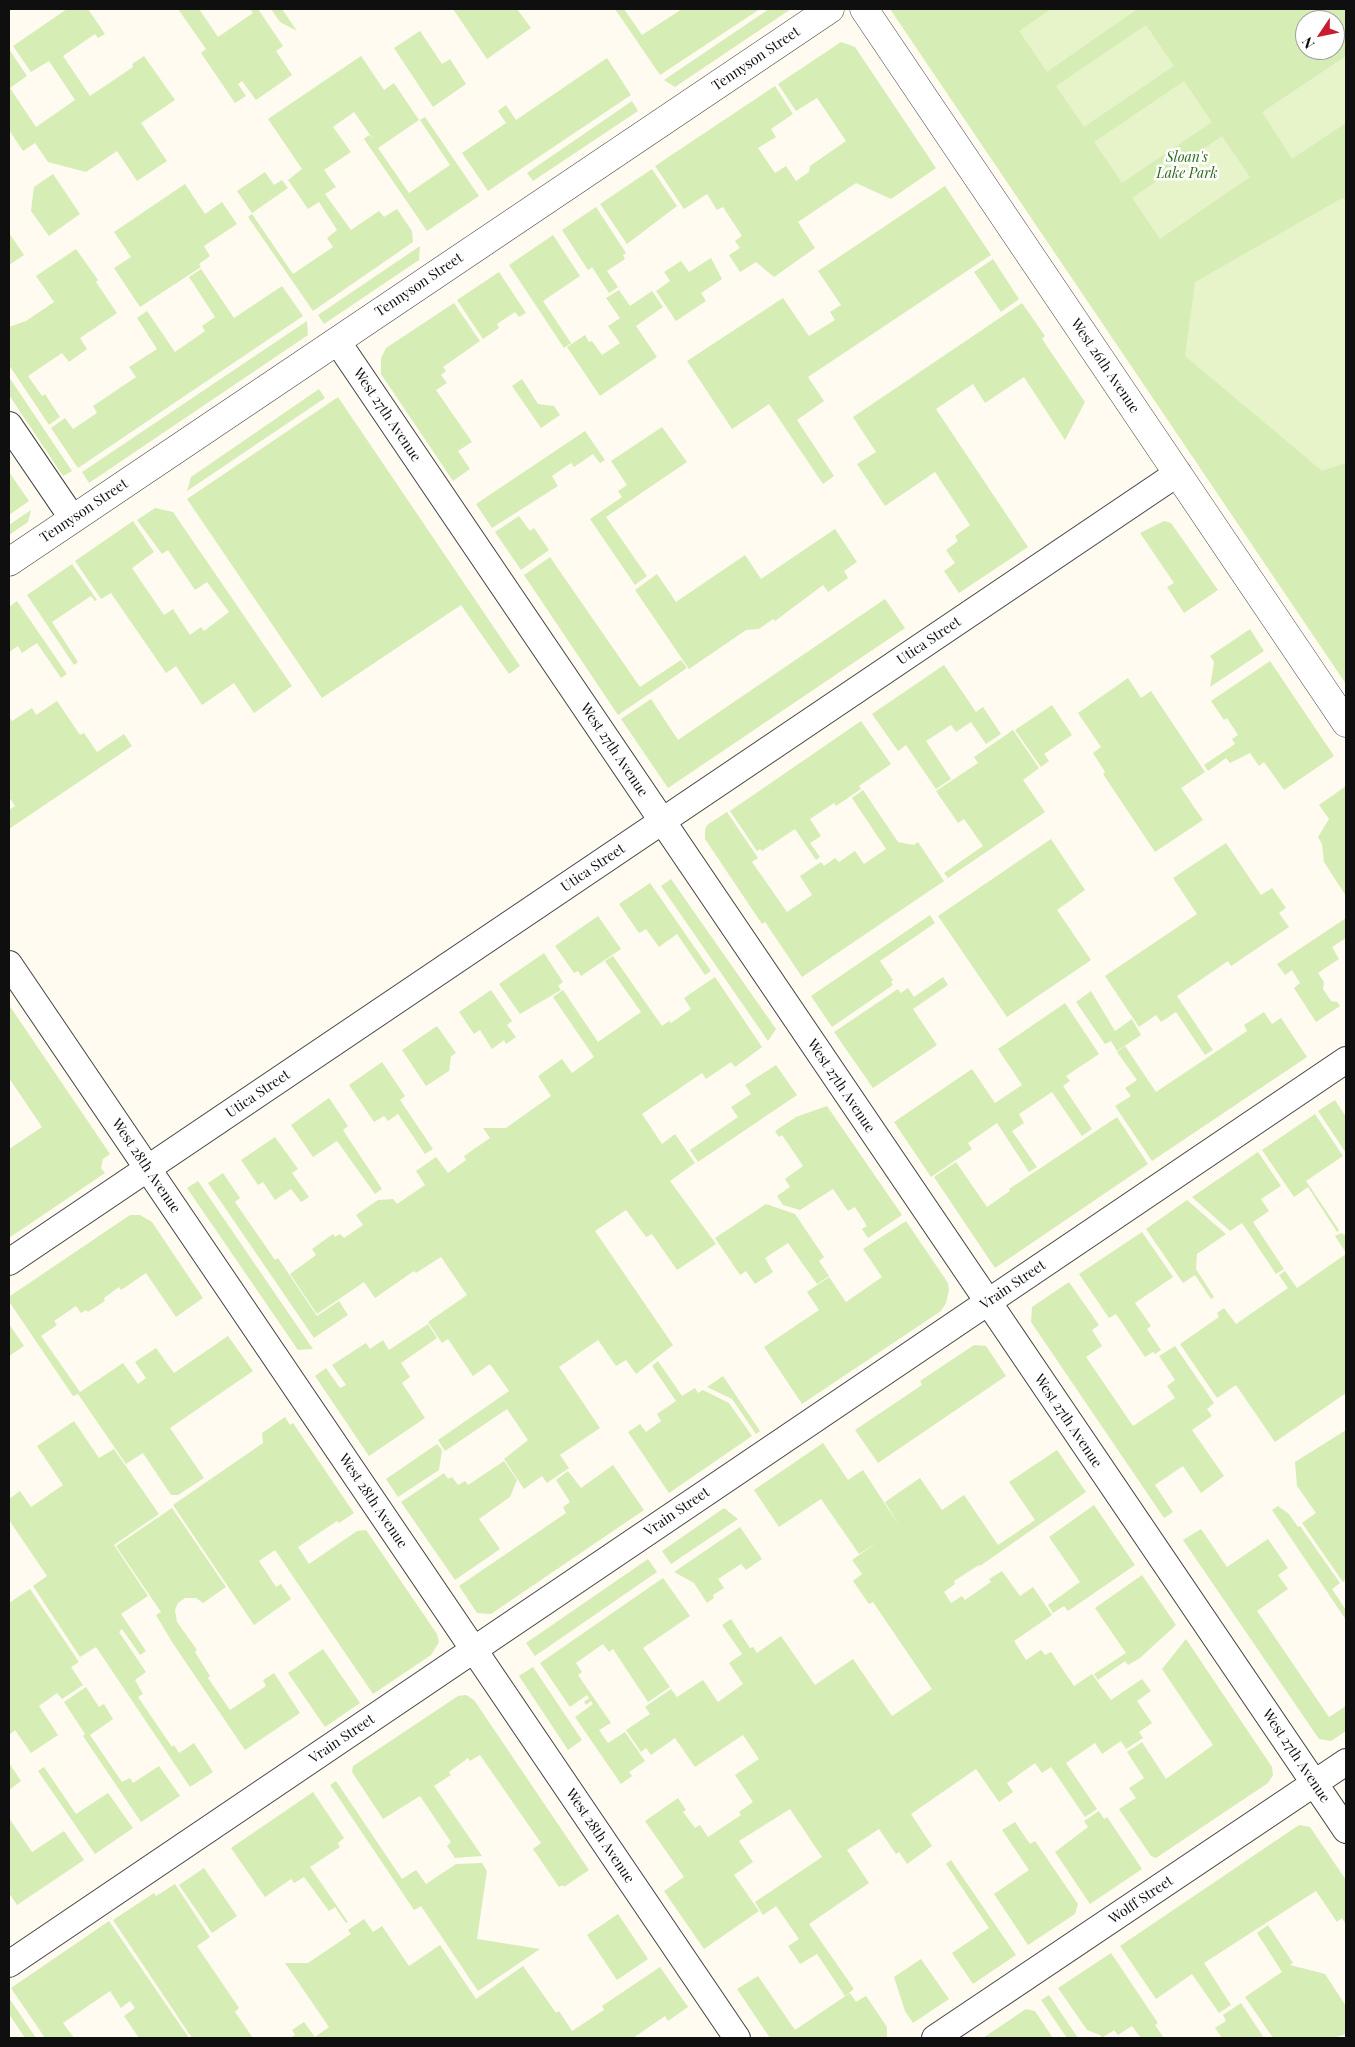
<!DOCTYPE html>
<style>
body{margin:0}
#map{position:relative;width:1355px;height:2047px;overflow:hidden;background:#fffbf0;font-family:"Playfair Display",serif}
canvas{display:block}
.frame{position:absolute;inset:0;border:10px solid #0f0f0f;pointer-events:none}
.north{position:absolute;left:1295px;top:10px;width:50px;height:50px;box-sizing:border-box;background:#fff;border:1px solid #9f9f9f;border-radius:50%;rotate:236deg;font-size:14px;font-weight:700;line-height:20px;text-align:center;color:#0f0f0f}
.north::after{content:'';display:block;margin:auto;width:18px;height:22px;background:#c91c2e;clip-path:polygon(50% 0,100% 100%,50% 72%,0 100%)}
</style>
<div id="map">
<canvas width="1355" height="2047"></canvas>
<div class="frame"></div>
<div class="north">N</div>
</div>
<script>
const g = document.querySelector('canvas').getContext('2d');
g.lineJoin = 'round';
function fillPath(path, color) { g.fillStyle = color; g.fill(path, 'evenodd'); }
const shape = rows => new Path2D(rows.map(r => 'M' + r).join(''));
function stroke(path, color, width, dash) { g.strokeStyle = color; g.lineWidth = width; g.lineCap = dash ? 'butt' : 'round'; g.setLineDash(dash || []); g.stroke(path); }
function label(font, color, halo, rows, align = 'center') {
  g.font = font + ' "Playfair Display",serif'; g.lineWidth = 5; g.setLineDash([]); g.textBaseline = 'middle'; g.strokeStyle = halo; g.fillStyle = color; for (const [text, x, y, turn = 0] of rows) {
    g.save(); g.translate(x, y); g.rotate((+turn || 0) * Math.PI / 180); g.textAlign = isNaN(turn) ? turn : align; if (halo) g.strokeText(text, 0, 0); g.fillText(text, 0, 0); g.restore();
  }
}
fillPath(shape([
 [67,9,88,9,105,34,98,38,95,34,63,56,90,96,133,67,132,64,144,56,175,100,141,123,167,161,137,181,117,151,86,172,48,162,35,143,23,151,9,130,9,49,27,76,10,88,36,127,75,100,49,61,31,72,13,46],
 [178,9,199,9,218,37,253,13,250,9,258,9,283,46,276,51,292,75,256,100,242,81,238,84,246,96,235,103,201,53,206,49],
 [271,9,282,9,297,31,280,22],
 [453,9,517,9,531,28,487,59],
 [615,9,624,9,642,35,682,9,760,9,660,75],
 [769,9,791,9,675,87,664,80],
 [890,9,1346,9,1346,684],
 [1305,20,1335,20,1335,50,1305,50],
 [420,31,442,64,450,59,466,84,433,107,394,48],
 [841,42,855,47,936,168,891,199,856,183,798,222,815,248,774,277,756,262,740,272,729,255,740,248,735,241,742,236,723,207,717,210,707,194,684,209,655,166,775,86,793,114,771,129,776,137,758,148,775,173,786,166,796,181,809,172,810,166,846,141,817,98,796,111,778,84],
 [361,56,384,90,394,83,419,120,378,148,409,193,450,165,420,120,425,117,479,196,427,231,364,139,369,135,373,139,354,112,333,127,351,152,324,170,336,187,325,194,351,230,379,211,384,217,397,209,412,231,413,242,313,311,248,217,252,214,293,274,333,247,327,238,337,230,319,202,308,209,288,180,302,169,268,119],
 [607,58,631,95,488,191,462,153,506,123,498,111,506,105,516,120],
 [632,101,638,111,533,181,527,173],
 [652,169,677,206,627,244,600,204],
 [265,172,274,185,282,180,288,188,252,213,237,191],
 [53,174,80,214,49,236,31,211,34,187],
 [185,184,205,214,222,202,237,224,204,246,210,256,199,264,201,267,140,307,114,268,131,257,114,232],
 [945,186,991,255,808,377,824,401,797,420,834,476,823,484,769,404,732,429,687,361,783,298,809,336,835,320,830,312,841,305,818,271],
 [596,207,626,253,623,255,625,259,607,271,618,287,609,293,592,267,588,270,562,230],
 [9,233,24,255,9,265],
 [553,235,580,276,543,301,571,343,564,348,509,265],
 [420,246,419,260,324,324,318,315],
 [76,249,98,280,96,282,117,313,80,338,87,349,69,362,62,353,28,376,42,396,45,394,60,417,49,425,9,365,9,327,26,321,54,302,36,276],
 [711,258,722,279,701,293,706,301,676,321,656,291,670,281,664,272,681,261,689,272],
 [993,259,1019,299,1001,312,974,272],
 [201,269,234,318,282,286,303,316,78,468,51,428,65,418,73,429,97,413,93,406,136,377,129,367,157,349,137,318,147,311,175,352,205,331,202,326,215,317,189,277],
 [499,272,526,313,519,317,515,312,497,324,499,328,483,339,457,300],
 [619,290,630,306,652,291,663,307,636,326,657,357,600,396,567,347,585,335,589,342,592,341,602,355,620,343,608,326,620,318,606,298],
 [454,303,480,341,443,367,446,371,441,375,447,383,436,390,472,442,458,451,470,469,453,481,381,374,381,358,386,348],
 [1022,303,1045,336,1042,339,1085,402,1065,440,1024,377,985,403,973,384,936,409,1028,547,959,593,944,571,955,563,946,550,958,541,955,536,970,525,935,472,885,506,857,464,876,452,853,417],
 [307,321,308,335,89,483,82,472],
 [9,377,72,471,63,476,9,395],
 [522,379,538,404,554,406,560,415,541,428,512,386],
 [319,389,325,398,187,491,191,477],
 [338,397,520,666,509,674,461,605,322,698,187,499],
 [662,427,687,462,606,517,647,576,635,585,590,519,622,497,618,491,627,485,611,461],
 [585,431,605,460,600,463,593,454,574,467,571,463,552,476,558,486,492,528,476,504],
 [9,472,29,501,9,515],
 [155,508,173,512,292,686,254,713,234,683,202,705,176,666,166,673,111,593,101,599,75,561,133,521,154,552,132,568,164,615,173,609,190,635,201,627,204,631,229,612,207,582,195,590,168,550,162,554,137,520],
 [31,510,28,522,9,535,9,525],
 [519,516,530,531,534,528,549,550,521,570,495,532],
 [1164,521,1171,523,1218,590,1184,613,1167,587,1174,583,1140,533],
 [835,529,857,562,844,571,848,578,828,592,823,585,775,621,773,619,759,629,746,630,689,669,635,590,657,574,676,602,745,555,761,579],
 [550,557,640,687,681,660,687,668,618,715,524,575],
 [72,564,97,600,95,601,91,596,52,622,78,662,74,665,27,595],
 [885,599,905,628,668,788,621,719,651,699,678,740],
 [17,601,67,674,61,678,37,643,22,653,18,646,9,652,9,607],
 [1250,629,1264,651,1210,687,1214,662,1210,656],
 [1270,661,1334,756,1284,790,1264,762,1259,766,1250,753,1230,763,1226,758,1208,771,1204,765,1235,744,1232,739,1238,735,1227,718,1224,720,1211,701],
 [944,665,976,712,983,707,1001,734,986,744,971,722,956,732,951,725,926,741,951,779,936,789,906,745,898,751,872,714],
 [1128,678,1141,698,1151,691,1205,772,1181,788,1203,820,1155,852,1103,774,1105,772,1093,753,1101,747,1078,713],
 [57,701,80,735,84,733,97,752,124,734,132,746,9,829,9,810,15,806,9,797,9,717,12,721,32,708,36,715],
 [1052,705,1072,735,1044,754,1049,761,1041,767,1015,730],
 [861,721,891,764,859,786,861,789,836,806,834,803,810,819,821,836,810,843,820,857,816,860,795,829,762,851,760,849,757,851,730,811],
 [1013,730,1039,768,1023,780,1045,812,948,878,944,873,983,846,964,819,958,823,936,791,978,763,974,757],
 [1346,786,1346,896,1324,862,1322,844,1318,837,1329,819,1319,805],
 [863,790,898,842,914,845,918,842,944,881,802,977,765,922,762,924,705,839,705,830,707,825,727,812,758,858,752,862,787,912,812,895,800,876,821,862,824,866,835,858,839,862,855,851,864,864,886,849,852,798],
 [1051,839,1085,890,1057,910,1091,960,1007,1017,938,916],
 [1226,843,1261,895,1272,888,1286,908,1279,913,1289,927,1231,966,1228,961,1177,996,1213,1050,1205,1055,1176,1012,1161,1022,1156,1015,1139,1027,1105,976,1197,914,1173,878],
 [671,879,776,1029,768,1041,661,886],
 [650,883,711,971,705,975,677,934,659,947,646,929,639,933,619,904],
 [930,915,935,923,880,961,893,980,891,982,893,985,832,1027,811,996],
 [598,916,621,949,581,976,578,971,574,973,555,946],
 [1346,918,1346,938,1332,947,1339,959,1318,973,1324,982,1323,989,1331,1001,1337,1002,1340,1006,1316,1022,1294,988,1300,983,1292,970,1285,975,1277,964],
 [544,953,563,982,558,986,561,990,520,1014,499,984],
 [613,956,662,1026,669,1021,671,1023,691,1009,684,998,715,977,762,1047,735,1067,731,1062,706,1079,702,1073,642,1114,662,1144,675,1134,695,1163,670,1181,716,1244,677,1270,652,1234,646,1237,626,1210,595,1231,673,1345,636,1374,626,1360,616,1366,598,1340,559,1367,600,1428,560,1455,569,1468,547,1483,542,1476,524,1489,504,1459,528,1440,507,1409,445,1451,438,1440,509,1391,490,1364,473,1376,448,1339,442,1343,428,1322,467,1295,441,1257,416,1273,414,1271,375,1298,364,1282,317,1314,290,1274,316,1255,312,1249,333,1234,335,1237,340,1234,344,1238,363,1225,356,1215,378,1200,393,1199,397,1204,425,1185,416,1171,436,1157,448,1173,466,1160,464,1156,490,1138,483,1128,506,1128,551,1096,538,1076,562,1059,572,1073,594,1057,553,997,563,990,598,1042,641,1012,605,961],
 [943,977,948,985,913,1009,937,1045,873,1088,834,1032,898,989,901,993,908,988,914,997],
 [491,990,512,1021,507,1025,516,1037,506,1044,504,1040,492,1049,480,1030,474,1034,459,1012],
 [1091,991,1115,1031,1132,1019,1141,1035,1117,1051,1111,1041,1105,1044,1076,1002],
 [1065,1003,1099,1054,1066,1076,1070,1081,1063,1086,1092,1129,1082,1136,1052,1092,1019,1114,1024,1123,1012,1131,1037,1167,1029,1172,997,1123,968,1143,972,1149,931,1177,894,1122,972,1069,995,1103,1022,1085,998,1049],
 [9,1005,110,1154,103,1159,101,1168,105,1173,9,1238,9,1149,42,1127,9,1078],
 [1264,1012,1272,1024,1281,1018,1307,1057,1152,1161,1115,1106,1131,1096,1125,1088,1137,1080,1117,1052,1125,1046,1156,1092,1247,1031,1244,1025],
 [437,1026,456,1053,451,1056,449,1071,426,1086,402,1050],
 [382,1062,405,1096,400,1100,433,1149,425,1154,398,1114,388,1121,384,1116,374,1122,349,1085],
 [776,1065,797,1095,698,1162,690,1150,738,1117,731,1107,751,1094,745,1085],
 [329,1098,348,1126,343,1130,382,1189,375,1194,337,1141,313,1157,291,1125],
 [1335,1100,1346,1117,1346,1153,1318,1111],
 [827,1106,902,1215,868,1238,862,1229,867,1226,855,1207,848,1211,833,1189,800,1210,783,1205,777,1196,790,1187,785,1179,803,1166,782,1135,779,1137,775,1131,796,1117],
 [1315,1114,1343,1156,1306,1181,1339,1230,1337,1232,1308,1187,1294,1197,1262,1150],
 [1117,1117,1148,1164,995,1268,934,1177,956,1162,987,1207,1010,1191,1009,1189],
 [275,1137,298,1169,292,1173,309,1197,301,1202,291,1189,275,1200,263,1182,258,1185,241,1160],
 [1258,1152,1281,1186,1261,1199,1269,1211,1253,1222,1284,1269,1276,1274,1242,1223,1230,1231,1192,1197],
 [223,1173,240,1198,235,1202,275,1260,278,1258,317,1316,339,1301,348,1315,314,1338,208,1183],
 [198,1181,313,1349,298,1350,187,1188],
 [1187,1200,1226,1234,1197,1254,1196,1269,1214,1297,1211,1299,1195,1275,1183,1283,1146,1229],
 [766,1204,795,1214,824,1257,819,1261,829,1276,817,1284,788,1243,765,1258,773,1272,755,1284,746,1271,740,1275,715,1238],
 [130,1215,140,1215,152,1222,203,1298,176,1317,146,1273,121,1290,119,1287,104,1298,105,1301,88,1312,86,1310,81,1313,76,1306,54,1321,57,1325,41,1336,80,1392,123,1363,138,1384,146,1378,135,1362,156,1348,174,1373,228,1336,253,1371,170,1428,204,1478,178,1495,171,1495,143,1453,126,1464,78,1394,73,1396,10,1303,10,1296],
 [906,1221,948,1283,949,1290,946,1303,941,1311,802,1404,764,1347,819,1310,807,1292,829,1277,846,1302,882,1277,863,1249],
 [1142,1232,1173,1277,1135,1303,1151,1326,1147,1329,1161,1350,1155,1354,1153,1352,1145,1357,1116,1314,1109,1318,1079,1274],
 [1341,1233,1346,1236,1346,1253,1335,1236],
 [1346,1254,1346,1393,1275,1442,1236,1385,1217,1398,1180,1344,1219,1317,1217,1313,1224,1308,1236,1324,1288,1288,1279,1275,1285,1271,1297,1288],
 [1069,1282,1099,1325,1092,1330,1102,1346,1086,1357,1133,1426,1175,1398,1167,1386,1175,1380,1159,1356,1175,1346,1214,1403,1207,1409,1212,1416,1192,1430,1224,1476,1201,1493,1183,1466,1155,1485,1173,1512,1164,1518,1031,1322,1032,1307],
 [9,1324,24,1346,9,1356,9,1323],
 [428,1324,437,1338,401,1363,410,1377,402,1383,425,1418,369,1456,315,1376,326,1368,340,1388,346,1385,332,1365,366,1343,370,1349,383,1340,389,1350],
 [974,1345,986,1346,1006,1376,878,1463,855,1430,922,1385,920,1381],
 [658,1361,682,1396,695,1388,698,1393,703,1390,729,1403,752,1436,669,1493,628,1432,640,1424,646,1432,661,1421,657,1414,676,1401,652,1366],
 [723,1376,760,1431,756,1434,732,1399,707,1387],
 [285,1417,290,1425,293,1423,354,1513,339,1523,337,1521,298,1547,309,1564,357,1531,366,1530,437,1634,439,1642,431,1655,373,1694,275,1550,259,1561,276,1587,281,1584,291,1599,254,1625,173,1505,263,1443,262,1433],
 [74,1421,99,1458,114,1449,159,1514,114,1545,148,1596,121,1614,146,1651,140,1655,122,1629,119,1632,146,1672,135,1680,143,1694,138,1697,172,1747,174,1745,179,1753,194,1743,213,1772,190,1787,96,1647,80,1657,33,1586,47,1576,9,1520,9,1499,20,1491,31,1507,63,1485,37,1446],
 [1346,1430,1346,1579,1343,1582,1302,1523,1316,1513,1297,1486,1295,1462],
 [823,1443,848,1480,863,1470,900,1527,885,1502,920,1478,942,1510,964,1495,998,1545,1035,1520,1009,1482,1057,1450,1086,1492,980,1566,979,1565,954,1581,955,1584,944,1592,951,1603,962,1596,965,1600,991,1582,989,1579,1002,1571,1020,1596,1033,1587,1052,1615,1014,1641,1026,1660,1041,1650,1045,1655,1051,1652,1074,1686,1092,1674,1111,1700,1142,1679,1151,1691,1137,1701,1152,1723,1139,1732,1143,1738,1126,1749,1121,1741,1102,1754,1095,1743,1066,1763,1097,1809,1085,1817,1051,1767,1042,1773,1035,1763,1007,1783,1013,1792,999,1802,976,1769,911,1814,932,1846,907,1864,899,1852,896,1854,879,1829,847,1850,869,1883,809,1924,854,1989,845,1996,817,1954,800,1964,788,1946,799,1939,776,1906,763,1915,755,1902,822,1857,790,1809,739,1841,753,1862,734,1875,759,1911,704,1949,664,1891,684,1877,645,1821,678,1798,686,1810,683,1812,695,1828,700,1825,708,1837,741,1815,739,1812,753,1802,735,1775,759,1759,743,1735,695,1767,675,1738,651,1755,646,1748,641,1752,626,1730,650,1714,645,1707,671,1689,677,1697,703,1680,718,1702,743,1684,729,1663,742,1654,722,1625,731,1619,750,1648,753,1647,757,1653,781,1636,815,1685,853,1659,892,1716,932,1689,873,1602,869,1604,853,1581,862,1574,852,1560,879,1541,859,1554,821,1499,779,1527,754,1490],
 [437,1444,442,1450,439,1470,398,1497,386,1479],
 [504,1461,517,1480,510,1497,479,1519,500,1549,455,1580,401,1502,444,1473,448,1479,452,1477,458,1485,465,1481,468,1485],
 [613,1465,644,1510,491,1614,477,1613,459,1586,566,1513,563,1507,570,1502,556,1480,568,1471,581,1488],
 [1094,1505,1135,1565,1068,1611,1064,1606,1053,1613,1048,1605,1080,1582,1049,1537],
 [1278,1506,1289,1514,1298,1527,1300,1526,1340,1583,1332,1589,1346,1610,1346,1620,1272,1510],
 [172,1508,226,1587,203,1603,196,1598,185,1598,178,1603,175,1610,177,1622,197,1650,195,1652,210,1676,208,1678,230,1710,266,1686,263,1680,274,1673,300,1713,245,1750,172,1642,156,1615,161,1612,116,1546],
 [724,1508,738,1519,671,1564,662,1551],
 [740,1527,762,1559,746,1570,741,1564,718,1579,724,1588,713,1595,714,1598,707,1603,694,1583,674,1572],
 [1201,1529,1227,1567,1268,1539,1288,1568,1278,1575,1288,1589,1257,1611,1329,1717,1346,1706,1346,1731,1331,1741,1319,1739,1183,1540],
 [648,1559,657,1572,535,1656,526,1643],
 [1142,1575,1176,1625,1140,1658,1128,1665,1125,1661,1098,1680,1094,1674,1126,1653,1095,1608],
 [663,1578,690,1616,643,1648,670,1687,648,1702,613,1649,609,1652,603,1644,576,1663,582,1672,578,1675,611,1723,599,1730,608,1743,625,1732,645,1761,629,1772,632,1776,621,1784,575,1717,593,1704,591,1701,586,1705,584,1702,589,1698,587,1695,570,1707,540,1663],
 [30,1589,79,1662,71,1667,83,1685,62,1699,57,1693,39,1706,58,1735,31,1753,15,1730,9,1735,9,1603],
 [1186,1639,1272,1767,1273,1775,1268,1783,1156,1858,1151,1856,1119,1809,1136,1798,1129,1788,1144,1778,1127,1752,1142,1742,1166,1779,1213,1745,1162,1669],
 [323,1649,360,1703,325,1727,288,1673],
 [533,1667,582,1740,568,1750,519,1676],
 [86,1687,99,1707,104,1704,113,1719,90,1735,122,1782,130,1778,133,1783,159,1766,180,1796,141,1822,83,1736,85,1734,64,1702],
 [466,1695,474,1700,589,1870,564,1887,563,1885,559,1887,533,1849,541,1843,480,1755,470,1761,468,1758,449,1772,451,1775,434,1786,482,1856,455,1858,447,1846,451,1842,420,1796,383,1819,352,1772,353,1766,458,1696],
 [9,1763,21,1781,9,1790],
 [44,1767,76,1814,108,1793,133,1828,95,1854,38,1771],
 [336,1781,402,1879,416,1870,426,1884,456,1864,482,1863,487,1871,477,1939,540,1949,478,1991,421,1906,414,1910,330,1785],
 [313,1792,344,1838,338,1843,340,1847,310,1867,348,1922,346,1923,335,1907,329,1911,304,1877,294,1883,291,1879,265,1897,231,1848],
 [1099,1811,1104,1819,1107,1817,1142,1869,1090,1904,1055,1852,1088,1827,1084,1821],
 [9,1818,32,1852,64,1831,84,1860,17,1905,9,1893],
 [1015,1822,1030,1844,1035,1841,1078,1904,1075,1914,1028,1945,994,1894,1029,1870,1002,1830],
 [1299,1825,1310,1827,1346,1880,1346,1925,1342,1918,1337,1922,1316,1891,1204,1963,1231,2005,1219,2013,1192,1974,1156,1999,1120,1946],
 [951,1860,1016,1955,973,1984,952,1953,989,1928,946,1864],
 [204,1868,237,1916,212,1933,179,1885],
 [175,1884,210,1937,197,1946,239,2008,235,2012,253,2038,192,2038,113,1920,154,1893,156,1896],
 [618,1914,648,1959,617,1980,587,1935],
 [364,1919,373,1932,382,1926,409,1966,440,1945,476,1999,523,1966,556,2013,559,2011,572,2031,604,2010,602,2006,660,1967,688,2007,668,2021,665,2016,633,2038,290,2038,295,2035,292,2030,304,2022,315,2037,329,2027,285,1963,308,1963,351,1934,348,1930],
 [109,1921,189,2038,139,2038,124,2016,135,2008,130,2001,121,2008,110,1991,63,2023,74,2038,45,2038,11,1988],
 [1268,1925,1293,1963,1290,1965,1325,1974,1346,2006,1346,2034,1333,2038,1273,2038,1245,1997,1282,1972,1257,1933],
 [1111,1953,1158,2023,1155,2025,1164,2038,1141,2038,1132,2026,1118,2035,1114,2030,1102,2038,1100,2035,1087,2030,1058,1988],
 [921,1959,949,1999,913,2023,905,2011,894,1977],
 [758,1976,795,2030,850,1993,856,2002,866,1996,887,2027,887,2038,770,2038,737,1989],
 [1049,1995,1078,2038,1067,2038,1041,2000],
 [9,1998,36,2038,25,2038,9,2014],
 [1241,2003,1264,2038,1222,2038,1215,2028,1226,2021,1223,2015],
 [1026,2009,1035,2011,1053,2038,983,2038]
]), '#d6edb6');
fillPath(shape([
 [1051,9,1135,9,1136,10,1047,72,1019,31],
 [1146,25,1174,66,1084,127,1056,86],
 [1346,56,1346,123,1292,159,1262,112],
 [1184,81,1212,122,1122,183,1094,142],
 [1222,136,1250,177,1160,239,1132,198],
 [1342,198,1346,200,1346,463,1322,471,1185,356,1195,282]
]), '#e7f3c9');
const minor = shape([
 [337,341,1346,1830],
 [9,425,73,519],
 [9,964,737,2038],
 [9,1262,1178,473],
 [9,1964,1346,1060],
 [935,2038,1346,1762]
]);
const tertiary = shape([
 [864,9,1346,723],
 [9,562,830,9]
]);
stroke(minor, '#424242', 28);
stroke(tertiary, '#424242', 29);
stroke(minor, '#fff', 26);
stroke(tertiary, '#fff', 28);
label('14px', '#0f0f0f', '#fff', [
 ["Tennyson Street",756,59,-34],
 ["Tennyson Street",419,285,-34],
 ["West 26th Avenue",1105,366,56],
 ["West 27th Avenue",387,415,56],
 ["Tennyson Street",84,511,-34],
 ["Utica Street",929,641,-34],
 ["West 27th Avenue",614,750,56],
 ["Utica Street",593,868,-34],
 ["West 27th Avenue",841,1086,56],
 ["Utica Street",258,1094,-34],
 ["West 28th Avenue",146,1166,56],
 ["Vrain Street",1013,1285,-34],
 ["West 27th Avenue",1068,1421,56],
 ["West 28th Avenue",373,1501,56],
 ["Vrain Street",677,1512,-34],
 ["Vrain Street",342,1739,-34],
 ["West 27th Avenue",1296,1756,56],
 ["West 28th Avenue",600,1836,56],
 ["Wolff Street",1141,1900,-34]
]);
label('italic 14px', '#2f6c1a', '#fff', [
 ["Sloan's",1187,158],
 ["Lake Park",1187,174]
]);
</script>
